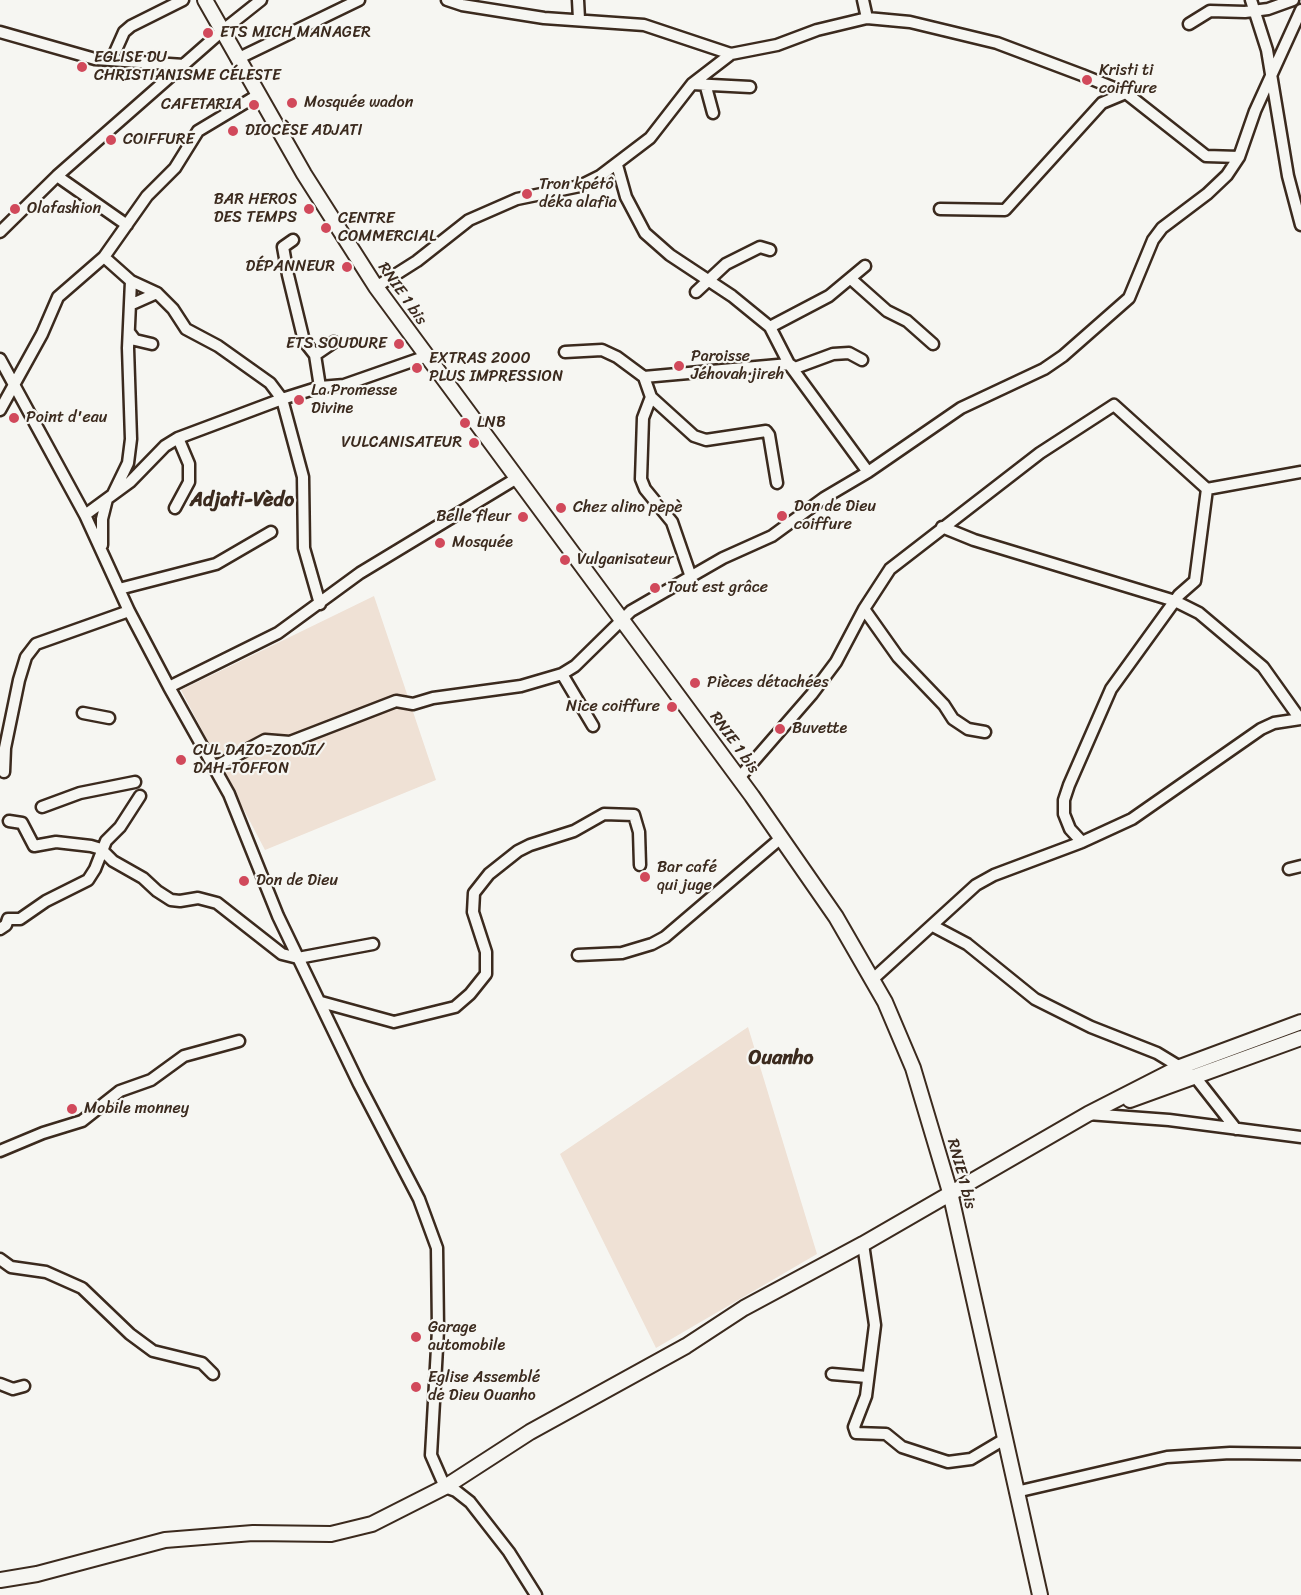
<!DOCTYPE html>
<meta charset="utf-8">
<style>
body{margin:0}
canvas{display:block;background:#f6f6f2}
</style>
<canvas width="1301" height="1595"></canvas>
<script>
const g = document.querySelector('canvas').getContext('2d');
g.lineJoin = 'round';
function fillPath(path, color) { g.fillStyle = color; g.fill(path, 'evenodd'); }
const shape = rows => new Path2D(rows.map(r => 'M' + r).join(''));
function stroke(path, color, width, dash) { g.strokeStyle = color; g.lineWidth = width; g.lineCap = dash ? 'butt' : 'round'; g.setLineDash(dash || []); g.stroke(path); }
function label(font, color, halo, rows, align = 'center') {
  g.font = font + ' Sriracha,sans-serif'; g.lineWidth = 4.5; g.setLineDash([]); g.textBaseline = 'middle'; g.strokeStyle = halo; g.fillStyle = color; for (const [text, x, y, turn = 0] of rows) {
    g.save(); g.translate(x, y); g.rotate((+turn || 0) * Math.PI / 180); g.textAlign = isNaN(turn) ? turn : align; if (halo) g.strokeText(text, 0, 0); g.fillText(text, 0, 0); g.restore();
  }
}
fillPath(shape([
 [374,596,436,780,265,850,181,690],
 [748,1027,817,1254,656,1348,560,1154]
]), '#efe1d5');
const minor = shape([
 [447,0,462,5,544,18,644,25,731,54],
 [578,0,579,19],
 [863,0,867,18],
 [1251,0,1267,50,1288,176,1301,225],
 [1189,24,1210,11,1245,12,1268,9,1293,0],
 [0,32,95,59,184,65],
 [112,59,124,32,131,26,183,0],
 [237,59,359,0],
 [692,84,750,87],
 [706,87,713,113],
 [617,165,626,197,645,233,670,255,732,296,770,327,789,364,868,472],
 [57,176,127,225],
 [940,209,1005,210,1102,103,1126,93],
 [0,232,57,176,222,31,261,0],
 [293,240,283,247,288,275,304,341,315,355,320,387],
 [104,257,131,281,157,293,173,309,186,329,218,346,270,383,282,399,303,477,304,548,320,604],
 [851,279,887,311,907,321,933,344],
 [376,287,417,261,469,220,517,199,580,186,600,176,650,138,692,84,731,54,777,45,817,30,867,18,910,22,997,43,1082,75,1126,93,1206,156,1239,157],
 [696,292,726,264,760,247,770,250],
 [130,305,157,293],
 [770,327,829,296,865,266],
 [129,332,135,340,152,344],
 [565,352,602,350,617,357,644,377,651,397,643,418,641,479,645,489,672,522,691,577],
 [315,355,334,342],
 [0,359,85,515,129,611,169,687,229,794,278,916,359,1084,419,1199,437,1248,438,1330,431,1455,445,1487,456,1491,470,1502,509,1552,536,1595],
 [644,377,789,364,795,368,833,354,849,353,862,360],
 [651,397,694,436,706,440,766,431,769,435,777,483],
 [0,410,42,334,58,297,104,257,147,196,175,168,198,131,258,95],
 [113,494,128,463,131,439,128,348,131,281],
 [175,508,189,482,189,464,178,438],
 [85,515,130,482,165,446,178,438,282,399,320,387,344,385,427,356],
 [942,527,974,540,1175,601,1199,613,1263,667,1300,719],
 [102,545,102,519,107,499],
 [119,589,216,564,271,532],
 [864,609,898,657,944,705,953,719,968,729,985,732],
 [562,674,593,726],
 [169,687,278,633,360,573,517,478],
 [83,713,109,718],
 [213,768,265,740,290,742,396,701,413,704,433,698,521,686,562,674,575,666,631,611,723,558,772,536,824,498,868,472,961,408,1044,369,1063,356,1129,298,1153,240,1162,228,1207,194,1227,175,1239,157,1255,111,1301,10],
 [4,772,5,748,19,680,26,657,36,644,129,611],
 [739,778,812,694,836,662,864,609,890,569,1040,453,1114,405,1207,489,1301,472],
 [42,807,80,793,135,782],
 [9,821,22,823,34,846,56,842,91,846,101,849,113,861,143,878,157,891,171,900,180,901,198,898,217,903,282,954,298,958,373,944],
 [1082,842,1070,829,1064,814,1064,800,1069,785,1111,689,1179,595,1195,581,1207,489],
 [1289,869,1301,866],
 [933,926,967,944,1035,999,1091,1027,1157,1053,1180,1067,1196,1078,1236,1129],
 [0,929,6,925,8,919,20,919,46,901,88,880,95,869,106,841,120,827,140,796],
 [578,955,622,953,652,944,665,937,781,838],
 [873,979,976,885,994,875,1082,842,1132,819,1261,729,1274,723,1301,719],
 [321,1002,394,1022,455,1007,470,994,486,974,486,952,473,912,474,893,489,874,518,851,530,845,574,831,604,814,634,815,639,832,640,865],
 [1088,1114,1169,1120,1301,1137],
 [0,1151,43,1133,82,1121,120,1091,151,1080,184,1056,239,1041],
 [863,1244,875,1325,866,1396,854,1427,856,1433,886,1434,902,1447,948,1462,971,1459,1003,1440],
 [0,1259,11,1267,46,1272,82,1288,130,1334,153,1351,202,1363,213,1374],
 [832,1374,867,1377],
 [0,1384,13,1389,24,1386],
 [1016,1492,1167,1457,1230,1453,1301,1454]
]);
const major = shape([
 [205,0,304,174,376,287,752,796,836,917,885,1002,913,1068,950,1192,1040,1595],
 [1130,1100,1301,1038],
 [0,1580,37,1574,165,1540,253,1533,331,1534,372,1524,445,1487,530,1432,686,1346,744,1308,863,1244,1088,1114,1180,1067,1301,1022]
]);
stroke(minor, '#3b2a1e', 15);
stroke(major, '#3b2a1e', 18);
stroke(minor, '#f6f6f2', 10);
stroke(major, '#f6f6f2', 14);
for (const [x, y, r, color] of [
 [208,33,6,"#d1495b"],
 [82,67,6,"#d1495b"],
 [1087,80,6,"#d1495b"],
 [292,103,6,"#d1495b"],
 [254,105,6,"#d1495b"],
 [233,131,6,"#d1495b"],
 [111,140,6,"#d1495b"],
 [527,194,6,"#d1495b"],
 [15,209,6,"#d1495b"],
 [309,209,6,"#d1495b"],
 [326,228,6,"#d1495b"],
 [347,267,6,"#d1495b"],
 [399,344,6,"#d1495b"],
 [679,366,6,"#d1495b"],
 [417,368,6,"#d1495b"],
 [299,400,6,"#d1495b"],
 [14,418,6,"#d1495b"],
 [465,423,6,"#d1495b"],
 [474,443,6,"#d1495b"],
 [561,508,6,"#d1495b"],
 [782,516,6,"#d1495b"],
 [523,517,6,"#d1495b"],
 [440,543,6,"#d1495b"],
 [565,560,6,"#d1495b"],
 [655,588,6,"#d1495b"],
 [695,683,6,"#d1495b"],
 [672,707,6,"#d1495b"],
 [780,729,6,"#d1495b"],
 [181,760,6,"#d1495b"],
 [645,877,6,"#d1495b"],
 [244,881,6,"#d1495b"],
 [72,1109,6,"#d1495b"],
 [416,1337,6,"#d1495b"],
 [416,1387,6,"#d1495b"]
]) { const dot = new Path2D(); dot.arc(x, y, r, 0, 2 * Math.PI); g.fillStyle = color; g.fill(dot); stroke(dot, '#f6f6f2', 2); }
label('16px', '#3b2a1e', '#f6f6f2', [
 ["ETS MICH MANAGER",220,33],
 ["EGLISE DU",94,58],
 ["CHRISTIANISME CÉLESTE",94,76],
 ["Kristi ti",1099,71],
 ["coiffure",1099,89],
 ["Mosquée wadon",304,103],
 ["CAFETARIA",242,105,"right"],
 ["DIOCÈSE ADJATI",245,131],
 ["COIFFURE",123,140],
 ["Tron kpétô",539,185],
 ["déka alafia",539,203],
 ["BAR HEROS",297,200,"right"],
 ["DES TEMPS",297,218,"right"],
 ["Olafashion",27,209],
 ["CENTRE",338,219],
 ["COMMERCIAL",338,237],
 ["DÉPANNEUR",335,267,"right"],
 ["ETS SOUDURE",387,344,"right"],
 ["Paroisse",691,357],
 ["Jéhovah jireh",691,375],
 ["EXTRAS 2000",429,359],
 ["PLUS IMPRESSION",429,377],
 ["La Promesse",311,391],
 ["Divine",311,409],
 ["Point d'eau",26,418],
 ["LNB",477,423],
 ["VULCANISATEUR",462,443,"right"],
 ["Don de Dieu",794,507],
 ["coiffure",794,525],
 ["Chez alino pèpè",573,508],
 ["Belle fleur",511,517,"right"],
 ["Mosquée",452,543],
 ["Vulganisateur",577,560],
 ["Tout est grâce",667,588],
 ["Pièces détachées",707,683],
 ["Nice coiffure",660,707,"right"],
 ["Buvette",792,729],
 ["CUL DAZO-ZODJI/",193,751],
 ["DAH-TOFFON",193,769],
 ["Bar café",657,868],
 ["qui juge",657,886],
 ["Don de Dieu",256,881],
 ["Mobile monney",84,1109],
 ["Garage",428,1328],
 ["automobile",428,1346],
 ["Eglise Assemblé",428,1378],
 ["de Dieu Ouanho",428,1396]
], 'left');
label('16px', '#3b2a1e', '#f6f6f2', [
 ["RNIE 1 bis",402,294,55],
 ["RNIE 1 bis",734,743,54],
 ["RNIE 1 bis",961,1174,75]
]);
label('bold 20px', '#3b2a1e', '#f6f6f2', [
 ["Adjati-Vèdo",242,501],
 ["Ouanho",781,1059]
]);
</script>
